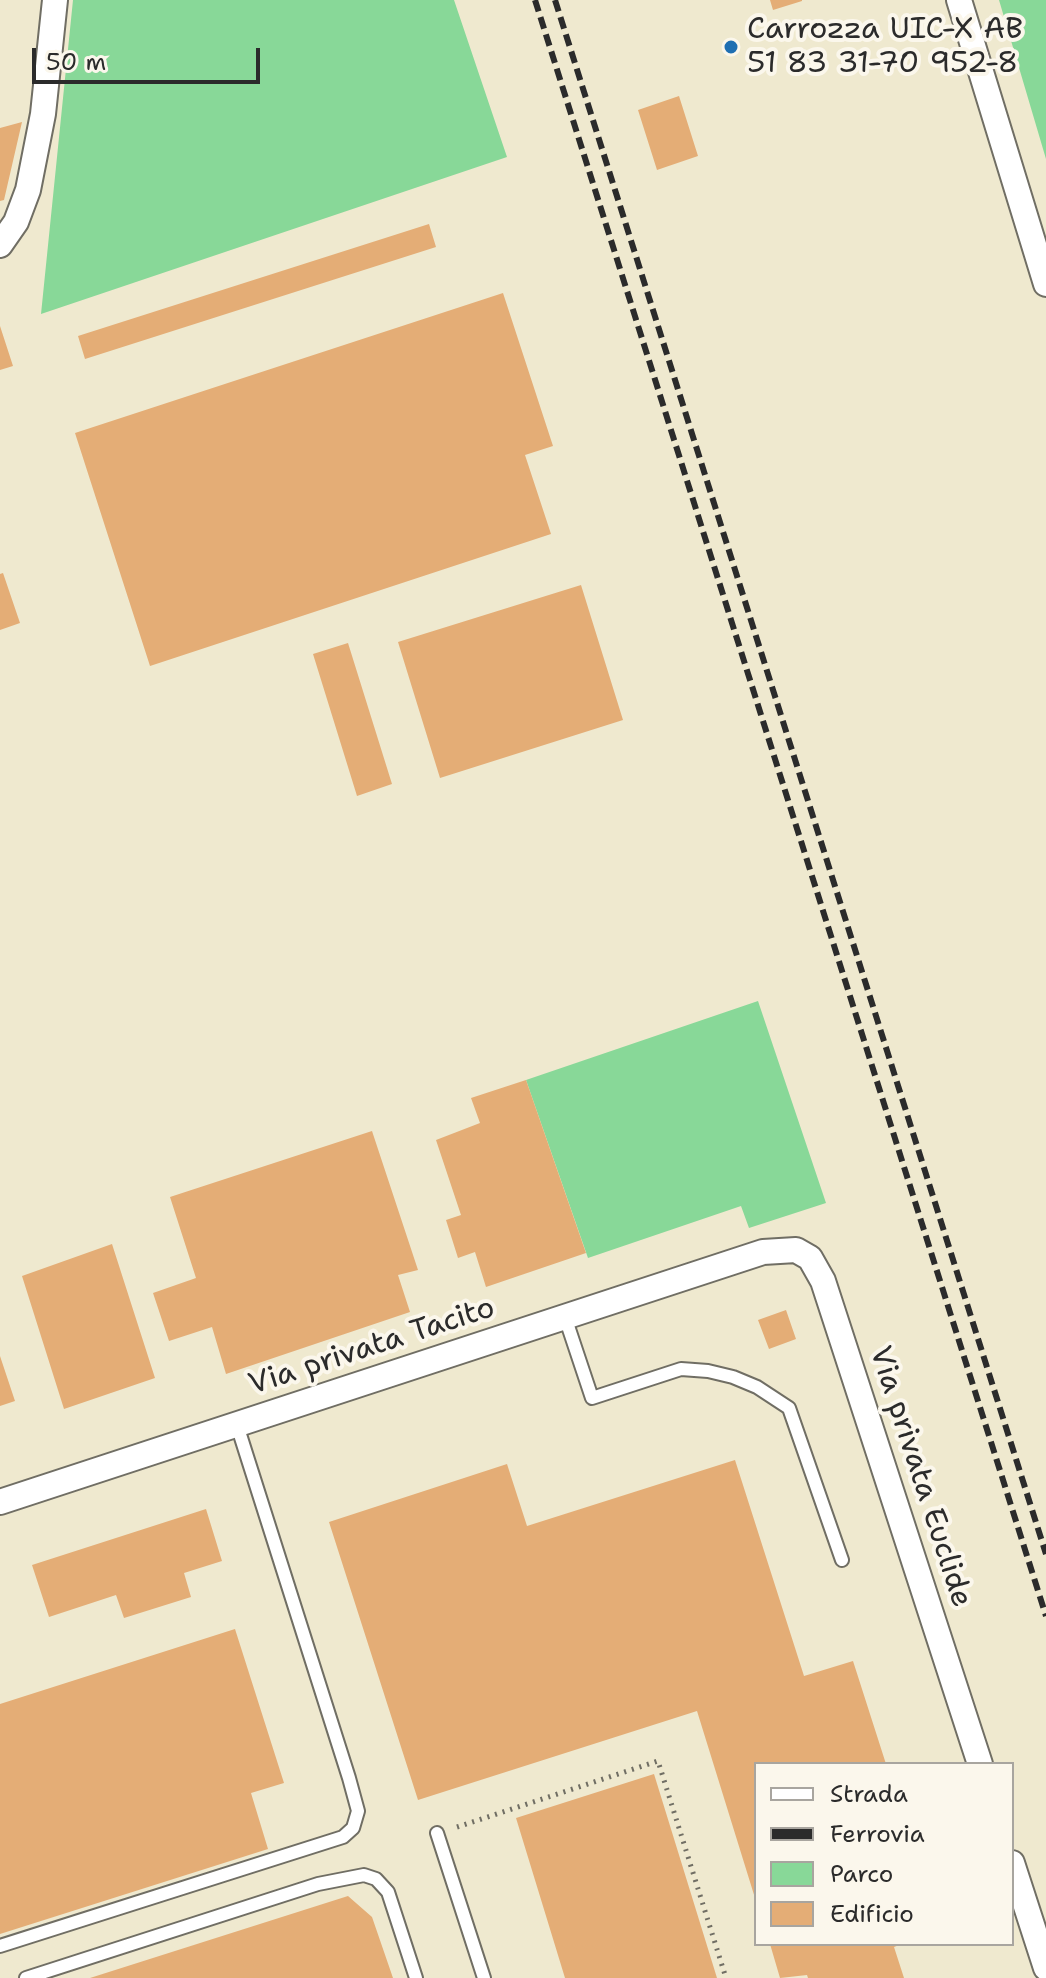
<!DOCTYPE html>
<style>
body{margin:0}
#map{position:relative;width:1046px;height:1978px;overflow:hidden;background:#efe9cf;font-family:"Shantell Sans",sans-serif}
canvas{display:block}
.legend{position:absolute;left:754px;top:1762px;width:260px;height:184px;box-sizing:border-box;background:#fbf7ec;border:2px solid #a8a59f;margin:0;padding:10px 14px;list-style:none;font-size:24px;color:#2b2b2b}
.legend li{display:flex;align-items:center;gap:16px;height:40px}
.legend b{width:40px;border:2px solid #a8a59f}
.scale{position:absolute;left:32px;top:48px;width:228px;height:36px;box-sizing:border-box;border:4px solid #2b2b2b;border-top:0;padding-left:10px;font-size:24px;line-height:28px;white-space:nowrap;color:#2b2b2b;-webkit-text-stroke:6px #fbf7ec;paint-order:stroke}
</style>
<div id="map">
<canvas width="1046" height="1978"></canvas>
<ul class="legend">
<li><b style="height:10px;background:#fff"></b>Strada</li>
<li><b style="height:10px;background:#2b2b2b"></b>Ferrovia</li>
<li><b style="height:22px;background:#88d898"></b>Parco</li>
<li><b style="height:22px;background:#e4ad76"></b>Edificio</li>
</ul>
<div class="scale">50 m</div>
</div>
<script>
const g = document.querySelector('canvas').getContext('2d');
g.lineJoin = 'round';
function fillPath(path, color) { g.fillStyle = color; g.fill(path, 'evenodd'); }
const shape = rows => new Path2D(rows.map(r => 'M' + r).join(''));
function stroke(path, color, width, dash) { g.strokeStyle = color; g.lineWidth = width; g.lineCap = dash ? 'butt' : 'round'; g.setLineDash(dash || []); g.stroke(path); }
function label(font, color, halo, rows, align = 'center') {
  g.font = font + ' "Shantell Sans",sans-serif'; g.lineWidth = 8; g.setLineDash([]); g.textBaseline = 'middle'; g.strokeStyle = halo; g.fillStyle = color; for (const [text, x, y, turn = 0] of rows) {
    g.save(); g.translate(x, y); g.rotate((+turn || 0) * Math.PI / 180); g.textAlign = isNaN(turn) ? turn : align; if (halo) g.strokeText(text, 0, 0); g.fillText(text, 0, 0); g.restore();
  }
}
fillPath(shape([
 [73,0,454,0,507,157,41,314],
 [999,0,1046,0,1046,159],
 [758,1001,826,1203,749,1228,741,1206,588,1258,526,1080]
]), '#88d898');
fillPath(shape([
 [770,0,802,0,802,1,773,10],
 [679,96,698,156,657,170,638,110],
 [22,122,4,200,0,201,0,128],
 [429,224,436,247,85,359,78,336],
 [503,293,553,446,525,455,551,534,150,666,75,433],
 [0,326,13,366,0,370],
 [3,573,20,623,0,630,0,574],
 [581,585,623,720,440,778,398,642],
 [348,643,392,784,357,796,313,654],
 [526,1080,586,1253,486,1287,475,1252,458,1258,446,1220,461,1215,436,1140,480,1123,471,1098],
 [372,1131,418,1270,398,1275,410,1312,226,1374,212,1327,169,1341,153,1293,196,1278,170,1197],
 [112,1244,155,1378,64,1409,22,1276],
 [786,1310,796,1339,769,1349,758,1320],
 [0,1356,15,1401,0,1406],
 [735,1460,804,1676,853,1661,886,1764,756,1764,755,1898,697,1711,418,1800,329,1522,507,1464,527,1526],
 [206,1509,222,1561,184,1573,191,1597,124,1618,116,1595,49,1617,32,1565],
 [235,1629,284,1783,251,1793,268,1849,0,1934,0,1704],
 [654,1774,717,1978,565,1978,516,1818],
 [348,1896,372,1917,393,1978,90,1978],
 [770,1944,902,1944,894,1947,904,1978,808,1978,807,1975,780,1978]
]), '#e4ad76');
const service = shape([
 [565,1317,592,1398,681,1369,708,1371,733,1377,757,1387,789,1408,842,1560],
 [437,1833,484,1978],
 [0,1946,343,1837,353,1828,358,1811,349,1778,237,1425],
 [26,1978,318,1884,364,1875,376,1879,388,1892,416,1978]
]);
const minor = shape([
 [959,0,1046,284],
 [0,245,16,222,28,190,43,114,55,0],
 [0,1502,763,1252,796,1250,810,1258,823,1281,980,1764],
 [1012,1863,1046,1968]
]);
stroke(service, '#706e64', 16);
stroke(minor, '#706e64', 28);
stroke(shape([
 [457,1827,658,1761,726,1978]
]), '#706e64', 5, [2, 6]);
stroke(service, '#fff', 12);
stroke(minor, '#fff', 24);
stroke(shape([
 [535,0,1046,1616],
 [555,0,1046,1554]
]), '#2b2b2b', 6, [12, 6]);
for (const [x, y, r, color] of [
 [731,47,8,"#1f6fb2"]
]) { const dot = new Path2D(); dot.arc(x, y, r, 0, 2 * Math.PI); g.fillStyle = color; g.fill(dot); stroke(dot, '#fbf7ec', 3); }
label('30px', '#2b2b2b', '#fbf7ec', [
 ["Carrozza UIC-X AB",747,30],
 ["51 83 31-70 952-8",747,64]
], 'left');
label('30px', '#2b2b2b', '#fbf7ec', [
 ["Via privata Tacito",372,1347,-18],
 ["Via privata Euclide",920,1477,72]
]);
</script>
